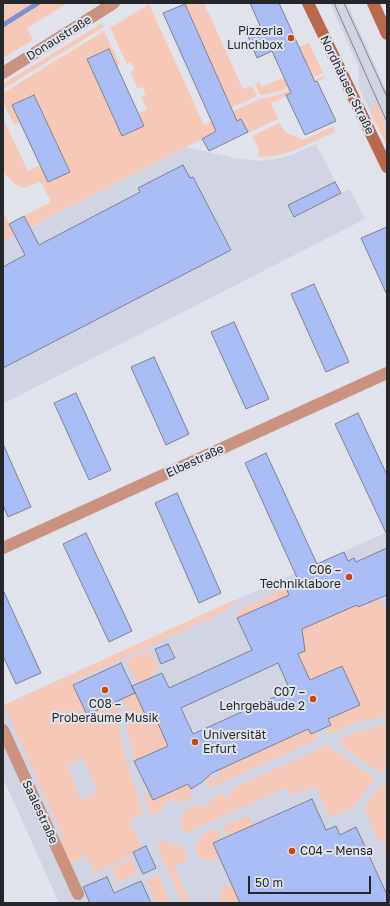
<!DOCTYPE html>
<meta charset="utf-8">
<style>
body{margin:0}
#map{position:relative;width:390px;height:906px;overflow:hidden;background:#e0e3eb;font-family:"Golos Text",sans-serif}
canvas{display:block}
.frame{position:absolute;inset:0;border:4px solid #26272a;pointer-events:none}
.scale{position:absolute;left:248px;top:876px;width:123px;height:18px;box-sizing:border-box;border:2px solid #26272a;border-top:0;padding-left:5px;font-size:12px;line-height:14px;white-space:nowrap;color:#26272a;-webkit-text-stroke:3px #e0e3eb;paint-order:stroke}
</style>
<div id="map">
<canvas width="390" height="906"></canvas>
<div class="frame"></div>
<div class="scale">50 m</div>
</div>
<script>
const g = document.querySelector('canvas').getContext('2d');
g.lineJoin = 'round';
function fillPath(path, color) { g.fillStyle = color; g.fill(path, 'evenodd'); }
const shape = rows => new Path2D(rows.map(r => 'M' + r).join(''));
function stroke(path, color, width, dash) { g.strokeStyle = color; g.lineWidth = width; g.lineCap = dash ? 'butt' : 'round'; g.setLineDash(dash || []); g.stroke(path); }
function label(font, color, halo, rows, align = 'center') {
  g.font = font + ' "Golos Text",sans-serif'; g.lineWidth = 4; g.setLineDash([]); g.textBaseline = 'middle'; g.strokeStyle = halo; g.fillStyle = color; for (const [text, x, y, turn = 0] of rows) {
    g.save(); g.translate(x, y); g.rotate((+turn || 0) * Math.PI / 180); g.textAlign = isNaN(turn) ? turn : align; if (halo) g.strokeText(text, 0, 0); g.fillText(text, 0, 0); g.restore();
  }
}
fillPath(shape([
 [330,3,347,3,387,92,387,128,375,102,371,113,359,88,358,66],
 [316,144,341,193,350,189,365,219,3,404,3,241,185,147,235,158,257,161,276,159,294,154],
 [387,532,387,903,59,903,3,778,3,705]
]), '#d1d5e3');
fillPath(shape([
 [3,3,68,3,27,28,33,40,3,58],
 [187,3,204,3,243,89,252,86,257,96,231,108,185,4],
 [149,4,204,125,260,99,278,95,324,76,325,78,271,103,278,119,250,132,248,132,241,119,30,227,24,216,51,202,41,182,24,188,15,184,3,172,3,167,5,165,3,160,3,118,28,171,40,165,70,172,34,95,13,105,20,122,14,125,3,102,3,93,104,31,120,64,117,66,109,49,87,59,122,135,144,126,138,113,147,110,141,97,146,94,142,87,138,89,130,72,135,70,131,62,127,64,110,28],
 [102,23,104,27,3,89,3,84],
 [309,43,323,73,277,92,260,95,255,84,259,82,262,87,308,67,299,47],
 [375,101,387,128,387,145,371,113],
 [279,123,285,132,303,140,334,126,335,132,293,151,275,156,258,157,259,149,252,136],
 [3,211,15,235,3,241,3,235,5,234,3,228],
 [286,588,289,595,237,618,236,614,245,607],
 [379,598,386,611,387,619,387,716,354,723,330,734,326,727,331,725,328,719,360,705,342,666,310,680,298,654,305,651,301,621,318,622,357,605,359,607],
 [234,600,235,603,220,614,72,682,87,715,117,701,119,728,123,750,143,814,129,820,142,848,133,852,134,854,94,873,84,851,82,852,84,857,69,863,59,842,64,839,4,705],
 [83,759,98,792,81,800,67,766],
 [150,650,159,669,152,672,154,677,137,684,126,661],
 [135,693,149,722,156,719,168,746,134,761,127,727,124,698],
 [387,724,387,766,381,774,337,742,353,733],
 [308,729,315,732,319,738,211,788,204,780,203,777,210,774,212,779,221,775,219,770],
 [327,745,375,779,353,807,330,817,315,786,291,796,287,787,186,833,183,831,181,826,181,818,184,812,189,808,194,806,202,807,210,803,215,796,222,793,224,798,234,793,232,789],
 [188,784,192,798,181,803,174,799,163,804,161,811,153,815,149,812,144,795,149,793,153,800],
 [382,784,387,788,387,860,383,850,386,848,383,841,379,842,364,808],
 [244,817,249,818,255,825,228,837,223,826],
 [217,828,222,840,220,858,207,861,198,856,195,850,196,843,204,834],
 [159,840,183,847,188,860,174,866,190,903,183,903,158,850],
 [131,859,137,872,118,883,111,868],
 [158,875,170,903,156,903,146,881],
 [232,884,240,903,219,903,220,892,224,887]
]), '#f6c8b8');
stroke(shape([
 [3,25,38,3]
]), '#7b91d5', 5);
const building = shape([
 [250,3,279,3,315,82,317,81,336,121,305,135,286,95,291,93,272,51,257,58,247,34,261,28,250,3],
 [185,4,237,121,241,119,248,132,209,151,202,139,216,131,163,13,185,4],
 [109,49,144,126,122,136,87,59,109,49],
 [34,95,70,172,48,182,12,105,34,95],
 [183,165,190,178,193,177,231,250,3,368,3,267,25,255,9,224,24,216,39,245,140,192,138,188,183,165],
 [335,182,341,193,294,217,288,205,335,182],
 [387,227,387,295,361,238,387,227],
 [314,284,349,362,326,372,291,294,314,284],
 [234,322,269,399,246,409,211,332,234,322],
 [154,357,189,434,166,445,131,367,154,357],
 [76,393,111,470,89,480,54,403,76,393],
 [358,413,387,475,387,535,335,424,358,413],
 [3,444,31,507,8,517,3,505,3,444],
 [266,453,317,564,344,552,348,561,354,558,356,562,387,548,387,595,358,607,357,605,302,629,305,651,298,654,310,680,342,666,360,705,328,719,331,725,311,734,308,729,212,773,202,782,191,789,188,784,153,800,134,761,168,746,156,719,149,723,132,686,162,673,169,688,252,650,237,618,289,595,286,588,299,582,245,463,266,453],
 [278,663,290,690,193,734,181,708,278,663],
 [177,493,221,593,199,603,155,503,177,493],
 [86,533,132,631,109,642,63,544,86,533],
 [3,590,41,673,16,684,3,656,3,590],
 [168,644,175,658,161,664,155,649,168,644],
 [121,663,135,693,87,715,73,685,121,663],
 [312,799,326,830,336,826,340,835,356,827,387,895,387,903,240,903,213,843,312,799],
 [146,846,156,868,143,874,133,852,146,846],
 [107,877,114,893,141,881,151,903,90,903,83,887,107,877]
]);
fillPath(building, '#a9bcf5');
stroke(building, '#808289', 1);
stroke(shape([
 [3,73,114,3],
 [3,548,387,373],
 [3,730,78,894]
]), '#ca927f', 12);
stroke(shape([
 [308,3,387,167],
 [373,3,387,34]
]), '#b9684c', 12);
stroke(shape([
 [334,3,387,122],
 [344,3,387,97]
]), '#818389', 1);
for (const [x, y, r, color] of [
 [291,38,4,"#cc4708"],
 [349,577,4,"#cc4708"],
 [105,690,4,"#cc4708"],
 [313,699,4,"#cc4708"],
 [195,742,4,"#cc4708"],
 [292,851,4,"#cc4708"]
]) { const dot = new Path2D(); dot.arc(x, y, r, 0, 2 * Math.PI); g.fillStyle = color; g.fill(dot); stroke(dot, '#e0e3eb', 1.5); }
label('12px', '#26272a', '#e0e3eb', [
 ["Pizzeria",283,31],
 ["Lunchbox",283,45],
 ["C06 –",341,570],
 ["Techniklabore",341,584],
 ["C07 –",305,692],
 ["Lehrgebäude 2",305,706],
 ["C08 –",105,704,"center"],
 ["Proberäume Musik",105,718,"center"],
 ["Universität",203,735,"left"],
 ["Erfurt",203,749,"left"],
 ["C04 – Mensa",300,851,"left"]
], 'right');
label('12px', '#26272a', '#e0e3eb', [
 ["Donaustraße",59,38,-32],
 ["Nordhäuser Straße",347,85,64],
 ["Elbestraße",195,461,-25],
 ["Saalestraße",40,812,65]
]);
</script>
